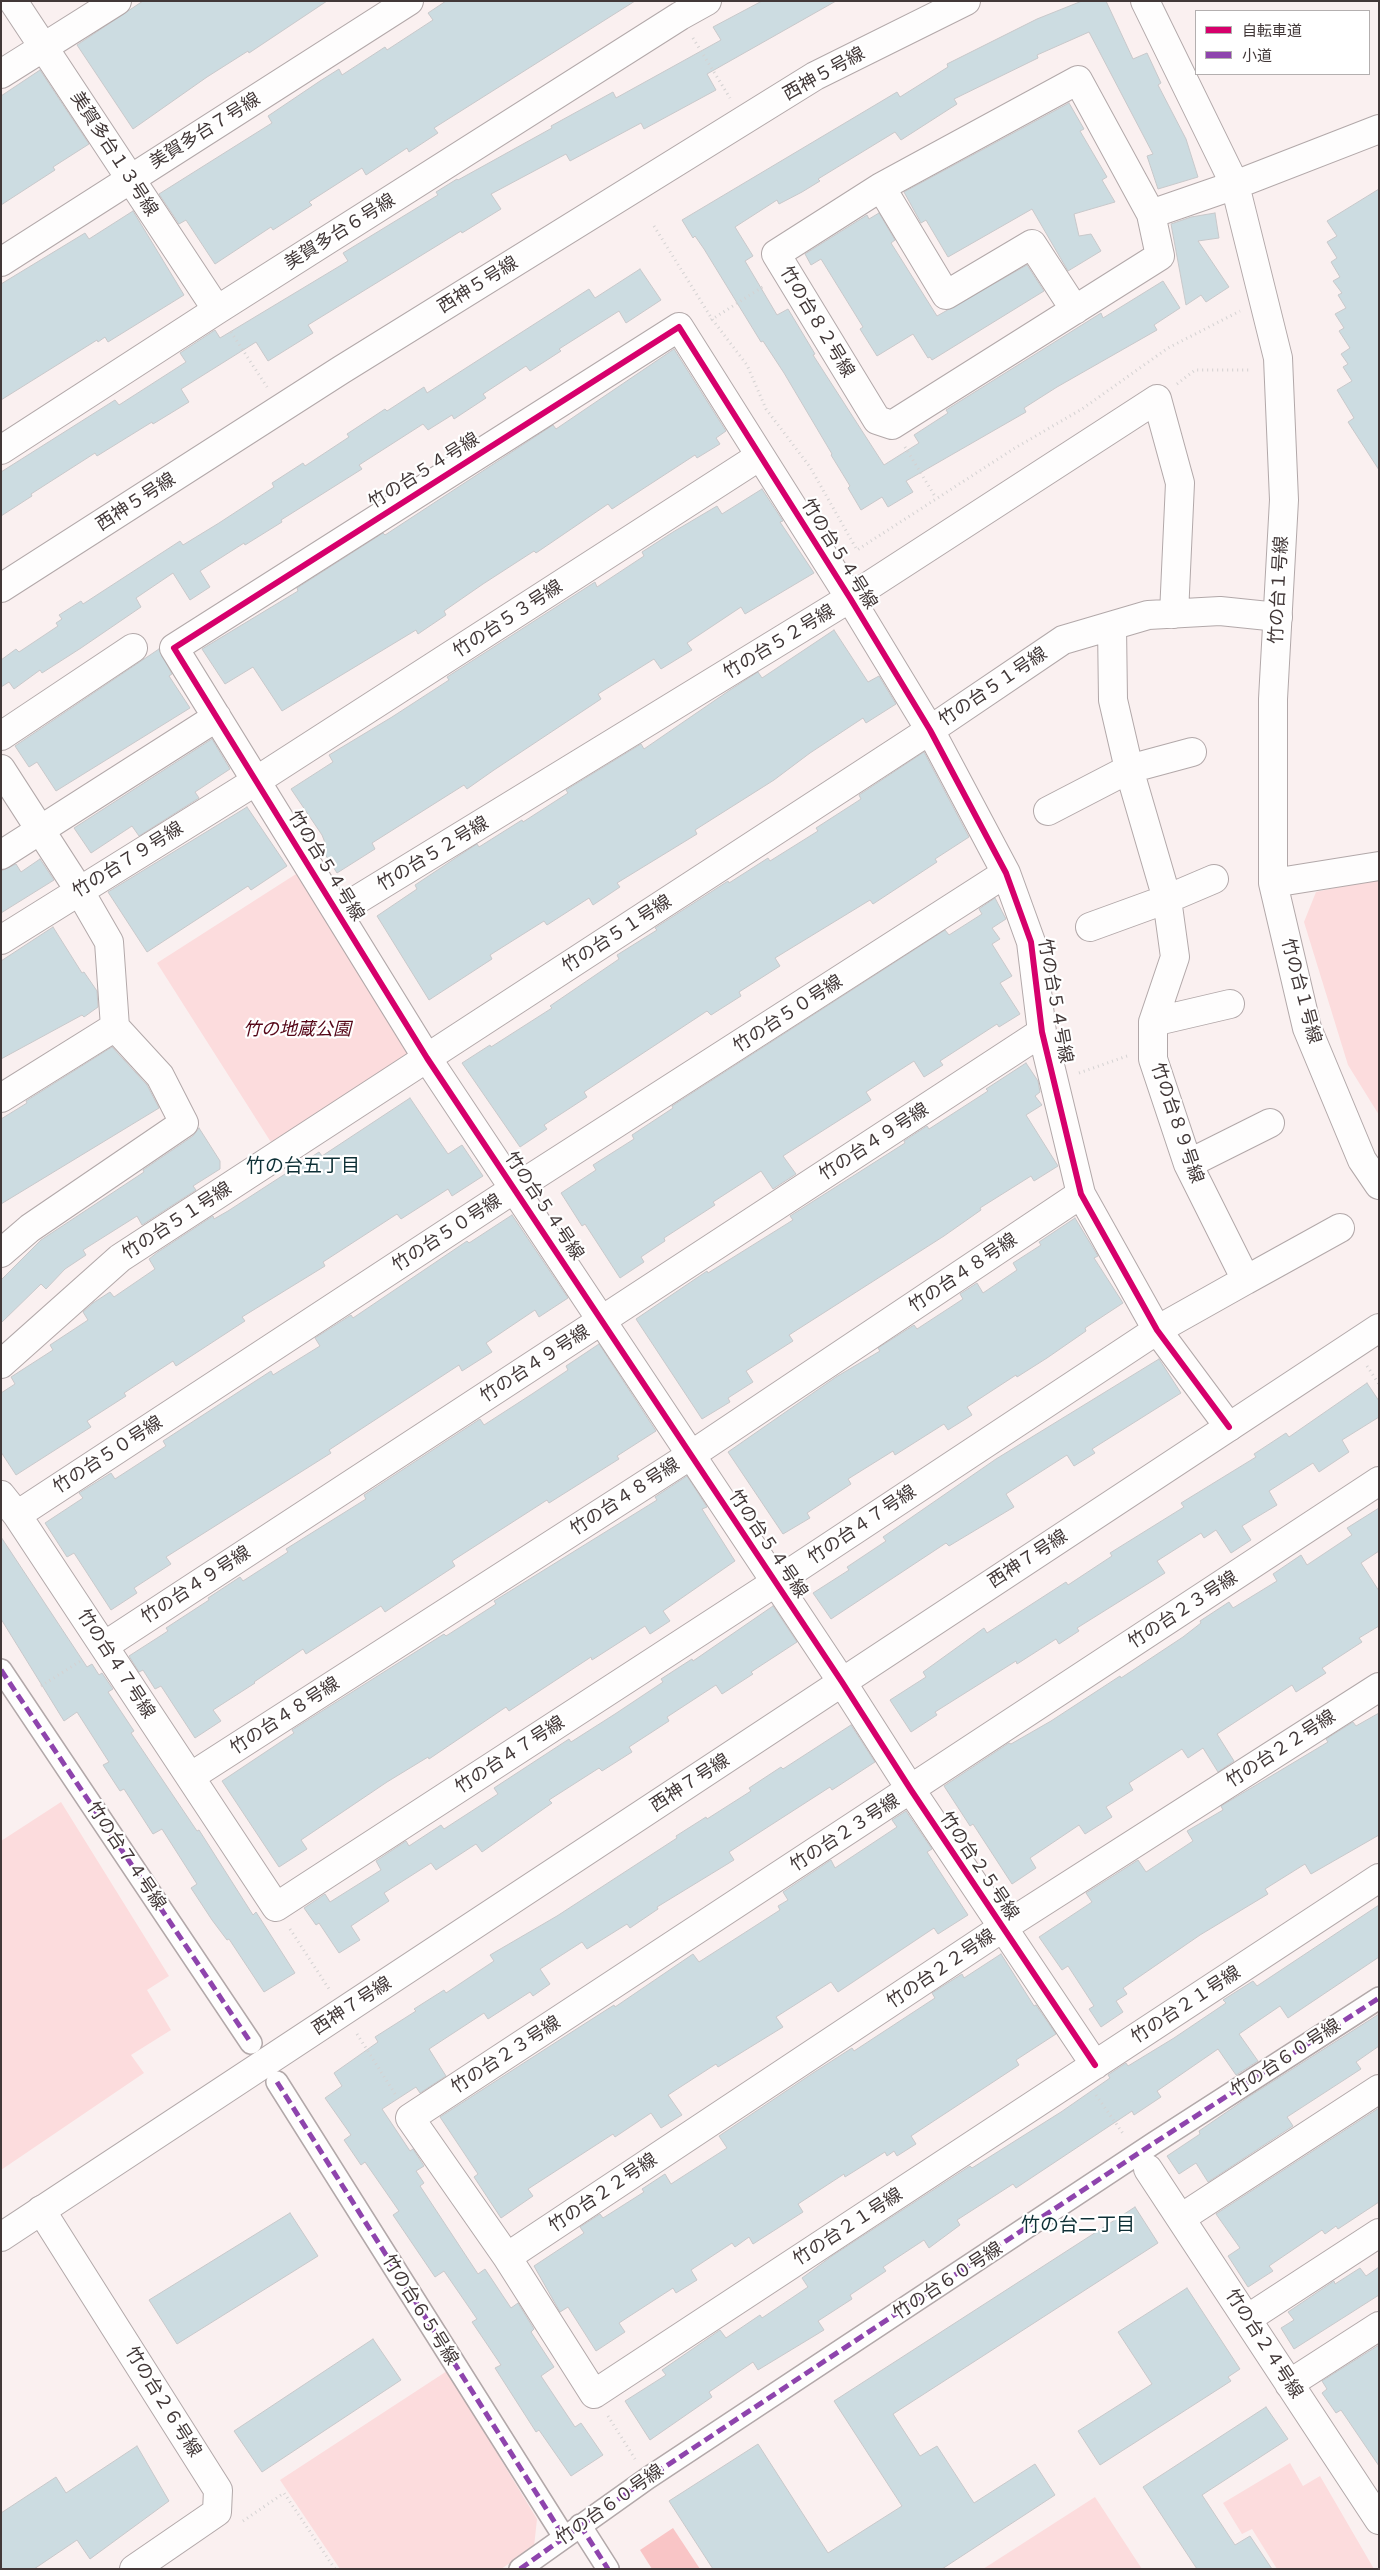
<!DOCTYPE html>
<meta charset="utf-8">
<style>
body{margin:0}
#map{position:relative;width:1380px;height:2570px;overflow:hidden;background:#faf0f0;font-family:"Roboto Serif","Noto Sans JP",serif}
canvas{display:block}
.frame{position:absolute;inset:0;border:2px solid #423838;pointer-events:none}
.legend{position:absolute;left:1195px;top:10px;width:175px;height:65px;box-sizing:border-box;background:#fff;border:1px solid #b3afaf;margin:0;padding:6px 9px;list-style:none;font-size:15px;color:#423838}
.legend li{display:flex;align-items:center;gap:10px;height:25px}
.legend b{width:25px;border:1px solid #b3afaf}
</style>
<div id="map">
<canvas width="1380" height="2570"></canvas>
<div class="frame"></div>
<ul class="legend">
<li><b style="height:6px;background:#d6006c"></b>自転車道</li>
<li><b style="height:6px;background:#8e44ad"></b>小道</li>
</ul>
</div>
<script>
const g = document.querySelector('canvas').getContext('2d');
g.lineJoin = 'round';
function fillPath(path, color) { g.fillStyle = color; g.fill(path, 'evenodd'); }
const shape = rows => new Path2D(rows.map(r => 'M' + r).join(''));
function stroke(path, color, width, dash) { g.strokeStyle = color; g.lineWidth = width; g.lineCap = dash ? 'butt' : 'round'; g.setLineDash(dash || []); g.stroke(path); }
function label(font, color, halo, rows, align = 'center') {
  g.font = font + ' "Roboto Serif","Noto Sans JP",serif'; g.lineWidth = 4.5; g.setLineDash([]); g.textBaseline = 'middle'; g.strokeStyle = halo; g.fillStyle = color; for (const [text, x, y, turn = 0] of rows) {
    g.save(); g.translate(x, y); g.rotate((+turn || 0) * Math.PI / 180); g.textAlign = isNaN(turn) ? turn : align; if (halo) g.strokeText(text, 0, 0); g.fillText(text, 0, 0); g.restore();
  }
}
fillPath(shape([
 [296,874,408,1048,405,1060,274,1147,157,963],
 [1379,878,1379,1115,1348,1065,1304,922,1316,892],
 [61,1802,169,1976,147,1990,171,2030,131,2055,144,2073,1,2170,1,1841],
 [447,2371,537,2519,534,2547,501,2569,340,2569,280,2480],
 [1290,2463,1303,2486,1320,2476,1374,2569,1277,2569,1252,2529,1242,2534,1223,2503],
 [1095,2497,1142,2569,983,2569]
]), '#fcdcdd');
fillPath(shape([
 [673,2528,700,2569,652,2569,640,2550]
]), '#f9c5c6');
const building = shape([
 [143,1,327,1,249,53,248,51,207,77,133,129,77,45,143,1],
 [446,1,635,1,434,128,438,133,409,152,407,148,366,175,362,168,309,202,312,205,273,230,271,227,215,264,186,220,179,224,159,194,272,123,268,116,320,81,339,69,342,75,385,47,387,50,433,20,428,13,446,1],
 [762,1,836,1,707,74,716,90,644,129,641,123,570,161,566,154,491,194,501,209,462,233,461,231,308,325,313,333,268,361,256,342,181,389,189,402,153,424,152,422,97,456,95,453,31,494,32,496,1,516,1,472,115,400,119,405,186,362,180,353,215,330,220,338,348,261,343,253,438,195,436,192,457,179,458,180,552,128,551,126,613,92,616,98,721,40,713,27,762,1],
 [1082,1,1106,1,1133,59,1147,53,1161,83,1158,85,1186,139,1198,177,1158,189,1147,156,1153,154,1089,32,1037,55,1038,58,954,99,957,104,901,140,895,132,818,179,820,181,802,192,779,204,777,200,735,227,753,256,745,261,777,315,788,309,815,354,813,355,884,465,919,443,914,435,948,413,946,410,1101,313,1103,318,1163,281,1180,308,1154,325,1157,330,1057,387,1024,408,1026,412,906,481,913,492,888,507,882,497,861,510,848,488,850,486,831,455,832,454,784,373,763,341,761,342,704,249,695,236,693,238,682,220,897,92,900,97,948,67,947,64,1037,19,1082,1],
 [40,70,89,144,53,167,55,170,1,205,1,96,40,70],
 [1069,103,1084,129,1080,131,1107,177,1102,180,1115,202,1074,214,1079,236,1091,234,1101,251,1068,271,1032,209,948,257,926,220,921,223,904,192,1069,103],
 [1379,189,1379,470,1348,422,1354,418,1337,390,1352,381,1343,367,1348,364,1341,354,1350,348,1339,331,1344,328,1335,314,1346,308,1338,295,1342,293,1333,281,1340,277,1331,262,1337,258,1327,242,1337,236,1327,221,1379,189],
 [133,211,184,295,108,342,105,337,98,342,97,340,1,400,1,284,85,233,89,239,133,211],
 [879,213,895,240,891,243,937,316,1027,265,1044,291,932,360,930,357,928,358,913,334,877,356,860,329,863,327,821,259,811,265,805,254,867,215,869,219,879,213],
 [1215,213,1219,238,1198,241,1229,287,1206,302,1201,295,1186,305,1171,224,1191,217,1215,213],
 [640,269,661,300,626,323,619,311,559,349,561,351,530,371,526,366,483,394,486,398,454,419,452,415,428,430,423,424,359,465,362,469,281,520,282,522,245,545,244,543,200,571,210,587,190,600,173,573,136,598,141,607,81,648,42,673,40,670,14,689,9,682,1,687,1,660,16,649,19,652,58,626,56,623,62,619,59,615,81,601,83,604,180,541,183,545,219,523,274,487,272,483,303,463,305,466,349,437,347,434,385,409,387,411,424,387,427,393,589,289,595,298,640,269],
 [674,349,726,431,716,438,720,444,697,458,695,455,612,509,608,504,536,553,534,551,483,584,444,611,446,615,418,634,416,630,282,711,253,667,225,684,202,649,298,591,297,588,383,533,385,535,553,425,556,429,674,349],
 [762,489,783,521,780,522,814,573,745,614,741,607,687,643,692,650,661,669,654,659,598,694,601,699,494,770,467,789,464,785,372,843,375,849,337,873,321,848,326,845,322,835,291,789,333,762,329,755,392,717,449,680,447,677,595,582,597,587,644,556,642,552,673,532,717,506,722,514,762,489],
 [834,630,868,682,879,676,896,704,866,723,863,718,810,753,774,780,695,830,697,834,617,883,620,887,593,905,589,898,547,925,544,921,490,955,492,959,429,1000,377,916,417,889,415,885,460,855,477,844,479,847,522,820,523,822,568,793,566,790,641,744,644,749,730,690,758,672,762,678,834,630],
 [159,649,172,674,169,676,190,708,56,791,37,762,29,767,15,746,159,649],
 [212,739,230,769,195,792,199,798,139,836,132,826,91,853,74,828,212,739],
 [924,752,969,837,935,859,937,862,873,904,870,900,775,958,780,966,739,992,741,996,711,1015,707,1011,584,1092,587,1097,544,1125,547,1129,520,1147,462,1063,490,1045,491,1047,552,1008,550,1006,619,959,617,955,657,930,655,928,728,881,729,883,768,858,770,861,818,831,816,828,861,799,859,795,924,752],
 [247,807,287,866,251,890,248,886,147,952,108,892,247,807],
 [40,859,54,880,1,913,1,871,16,864,21,872,40,859],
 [995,898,1006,919,992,928,1000,939,992,944,1012,976,1000,983,1020,1014,999,1027,997,1024,940,1061,943,1065,924,1077,914,1061,866,1092,871,1100,783,1156,796,1174,773,1189,761,1171,713,1202,715,1205,664,1238,665,1241,641,1257,644,1262,620,1278,585,1224,582,1226,561,1193,596,1170,593,1165,634,1139,632,1135,673,1108,672,1106,945,930,949,935,982,914,979,909,995,898],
 [53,927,82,973,84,972,97,991,98,1007,84,1017,82,1015,1,1059,1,961,53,927],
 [112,1047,147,1085,159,1108,1,1204,1,1119,27,1103,26,1101,112,1047],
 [1026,1063,1038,1081,1040,1092,1035,1096,1042,1105,1026,1115,1058,1166,1034,1181,1031,1176,980,1208,981,1210,944,1236,789,1335,793,1341,746,1371,753,1382,728,1398,730,1402,702,1419,636,1319,707,1271,708,1273,793,1220,790,1216,905,1143,904,1141,927,1126,929,1129,988,1091,986,1089,1026,1063],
 [410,1098,448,1154,462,1145,483,1176,452,1196,448,1189,401,1219,397,1214,323,1262,325,1266,242,1317,245,1321,176,1366,173,1361,124,1393,126,1396,87,1421,91,1427,16,1475,1,1452,1,1393,15,1384,11,1377,53,1350,50,1345,88,1320,83,1312,93,1303,110,1292,114,1297,155,1269,149,1259,158,1252,213,1216,214,1219,228,1211,319,1152,322,1156,410,1098],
 [199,1128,220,1161,220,1169,193,1186,196,1190,142,1225,137,1216,83,1250,86,1255,65,1269,46,1289,41,1284,1,1323,1,1280,41,1240,144,1172,143,1170,193,1136,199,1128],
 [512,1215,568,1298,539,1317,535,1310,486,1343,492,1352,462,1371,459,1365,329,1450,331,1453,166,1557,171,1564,134,1588,137,1593,111,1610,74,1553,67,1557,45,1523,83,1498,79,1493,111,1473,115,1479,166,1446,163,1441,240,1391,271,1371,273,1375,320,1346,315,1338,351,1315,353,1318,467,1241,469,1243,512,1215],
 [1075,1218,1098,1256,1094,1258,1123,1303,1085,1328,1086,1331,1047,1358,1017,1377,1016,1375,967,1407,972,1415,948,1430,944,1424,895,1455,893,1451,848,1479,851,1484,807,1513,810,1518,783,1534,728,1452,836,1377,880,1351,878,1348,914,1325,917,1329,963,1299,960,1294,977,1283,983,1293,1017,1270,1013,1263,1041,1245,1039,1242,1075,1218],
 [599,1344,656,1431,617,1456,619,1459,549,1503,547,1500,452,1561,455,1566,385,1612,381,1606,306,1654,303,1649,254,1682,255,1683,213,1710,221,1721,195,1738,161,1686,155,1689,143,1670,139,1672,129,1656,168,1631,166,1628,209,1600,208,1598,240,1577,243,1581,288,1552,286,1549,366,1499,364,1495,480,1419,484,1425,532,1394,568,1370,566,1366,599,1344],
 [1159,1359,1181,1393,1092,1449,1095,1453,1074,1466,1067,1455,1006,1494,1014,1507,949,1546,946,1543,831,1619,813,1593,849,1570,847,1567,886,1541,883,1537,996,1459,1159,1359],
 [1367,1383,1379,1401,1379,1417,1342,1440,1349,1452,1319,1472,1313,1463,1269,1491,1277,1505,1242,1526,1251,1540,1231,1553,1216,1530,1204,1538,1201,1533,1157,1561,1165,1573,1077,1628,1079,1631,1059,1644,1056,1639,1017,1664,1016,1661,935,1712,937,1715,911,1732,890,1700,926,1677,923,1672,984,1628,987,1633,1066,1582,1068,1585,1112,1556,1110,1553,1184,1507,1181,1503,1256,1457,1254,1454,1286,1433,1289,1437,1367,1383],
 [687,1476,707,1507,702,1509,735,1561,663,1611,670,1621,650,1634,645,1626,592,1660,591,1657,509,1711,506,1707,429,1759,428,1757,387,1782,301,1840,307,1849,279,1867,222,1781,294,1733,292,1730,444,1634,446,1636,496,1604,494,1601,657,1500,655,1497,687,1476],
 [1379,1508,1379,1551,1361,1563,1379,1591,1379,1626,1359,1638,1362,1642,1322,1668,1326,1673,1296,1692,1292,1685,1217,1734,1234,1761,1218,1772,1203,1748,1188,1758,1182,1749,1129,1783,1133,1790,1106,1807,1112,1817,1085,1834,1079,1825,1030,1858,1036,1868,1012,1884,973,1824,970,1826,944,1786,1009,1743,1011,1744,1051,1721,1120,1676,1121,1678,1183,1637,1201,1623,1200,1621,1229,1602,1233,1608,1277,1581,1273,1574,1301,1555,1307,1565,1352,1535,1347,1528,1379,1508],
 [1,1537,87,1667,92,1664,99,1675,102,1673,113,1689,108,1692,134,1731,131,1733,197,1831,199,1830,253,1915,256,1912,295,1973,264,1992,229,1939,227,1940,212,1920,191,1888,197,1884,162,1829,153,1834,124,1789,120,1791,103,1765,109,1762,77,1712,64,1721,1,1619,1,1537],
 [773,1606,797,1642,751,1672,753,1674,722,1694,716,1685,667,1717,669,1721,629,1747,632,1752,602,1771,599,1768,549,1800,552,1803,482,1852,476,1844,436,1870,431,1863,384,1893,389,1901,351,1926,360,1940,339,1953,319,1923,316,1925,304,1908,325,1894,330,1902,381,1870,376,1861,406,1841,409,1846,441,1825,444,1829,498,1794,494,1788,569,1739,571,1742,615,1714,663,1682,661,1679,692,1659,693,1661,773,1606],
 [1379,1713,1379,1835,1311,1874,1305,1864,1265,1889,1268,1894,1200,1935,1123,1988,1127,1994,1116,2001,1123,2012,1101,2027,1089,2009,1094,2006,1068,1966,1062,1970,1039,1937,1092,1902,1086,1893,1113,1876,1138,1860,1146,1872,1193,1841,1187,1831,1223,1810,1221,1806,1328,1742,1326,1739,1353,1722,1356,1726,1379,1713],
 [851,1725,875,1762,832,1790,830,1787,729,1852,734,1860,657,1907,658,1909,630,1928,627,1924,587,1949,582,1942,540,1969,550,1984,533,1996,530,1992,488,2019,484,2013,429,2049,446,2076,420,2093,416,2087,382,2109,410,2151,413,2149,424,2166,416,2171,424,2183,420,2186,478,2274,485,2269,511,2308,518,2303,534,2329,531,2332,554,2367,541,2376,575,2427,581,2423,603,2455,571,2476,539,2430,536,2432,495,2368,501,2365,472,2322,477,2319,444,2271,435,2277,393,2215,399,2211,365,2162,361,2165,344,2140,351,2135,325,2098,342,2086,334,2073,378,2042,375,2037,416,2011,414,2009,444,1990,446,1993,494,1961,490,1955,557,1916,677,1838,676,1836,706,1817,707,1819,751,1791,749,1788,781,1767,783,1769,851,1725],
 [906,1811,932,1849,927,1852,968,1915,938,1934,934,1928,838,1992,831,1982,776,2017,783,2027,718,2067,716,2064,668,2095,682,2115,661,2128,651,2113,615,2137,613,2134,528,2189,533,2196,501,2218,474,2177,478,2174,440,2117,578,2028,614,2005,615,2007,693,1954,699,1962,780,1910,778,1906,788,1900,783,1892,831,1860,835,1868,897,1827,892,1820,906,1811],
 [1379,1905,1379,1957,1288,2018,1280,2006,1239,2034,1258,2061,1236,2075,1218,2049,1157,2091,1161,2097,1134,2115,1132,2111,1016,2188,1013,2184,957,2220,960,2225,929,2248,924,2240,883,2267,886,2271,850,2295,852,2299,818,2321,824,2330,758,2370,753,2362,709,2392,712,2397,650,2440,625,2401,666,2375,662,2370,720,2330,726,2338,760,2315,762,2318,808,2287,802,2278,832,2256,970,2166,972,2168,1061,2112,1110,2078,1108,2075,1126,2063,1128,2066,1174,2038,1226,2003,1223,2000,1253,1981,1257,1986,1379,1905],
 [1001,1954,1034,2006,1036,2005,1056,2034,1016,2060,1019,2065,911,2136,916,2144,897,2156,894,2151,887,2156,885,2152,845,2177,844,2174,798,2204,803,2212,753,2244,749,2237,735,2247,732,2243,691,2270,697,2280,676,2293,673,2288,619,2323,625,2332,596,2351,568,2307,560,2312,534,2266,584,2233,580,2227,600,2214,603,2218,644,2192,642,2189,665,2174,671,2184,727,2148,719,2136,813,2073,852,2048,854,2051,935,1998,932,1993,962,1974,964,1978,1001,1954],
 [1379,2014,1379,2046,1356,2062,1361,2069,1287,2117,1293,2126,1208,2182,1196,2163,1179,2174,1167,2156,1200,2134,1199,2131,1250,2096,1379,2014],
 [1379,2108,1379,2202,1338,2229,1336,2226,1325,2234,1322,2230,1269,2266,1273,2271,1248,2287,1228,2256,1240,2248,1216,2214,1379,2108],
 [1135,2207,1158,2243,893,2414,920,2456,937,2446,974,2503,1035,2464,1055,2495,942,2569,713,2569,669,2501,758,2444,828,2553,902,2506,834,2401,1135,2207],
 [290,2213,318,2256,177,2344,149,2300,290,2213],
 [1379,2267,1379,2295,1294,2349,1281,2328,1294,2320,1288,2312,1334,2281,1335,2284,1360,2268,1366,2276,1379,2267],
 [1187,2288,1240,2369,1228,2377,1231,2381,1100,2465,1078,2431,1152,2384,1118,2332,1187,2288],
 [373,2339,401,2380,262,2472,234,2431,373,2339],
 [1379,2345,1379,2466,1341,2410,1336,2413,1322,2393,1327,2389,1322,2381,1379,2345],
 [1266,2407,1288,2439,1202,2495,1235,2545,1250,2536,1272,2569,1197,2569,1143,2487,1266,2407],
 [137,2446,169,2501,90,2559,77,2540,34,2569,1,2569,1,2513,56,2477,66,2493,137,2446]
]);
fillPath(building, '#ccdce1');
stroke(building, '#c8c8ca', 1);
const pedestrian = shape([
 [1,1670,251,2043],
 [277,2082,564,2537],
 [580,2525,608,2569],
 [520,2569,648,2478,1154,2143,1379,1998]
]);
const minor = shape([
 [13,1,217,310],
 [1,74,117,1],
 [881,187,946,295,1032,244,1075,310],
 [1151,214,1078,80,881,187,776,254,877,420,892,425,1160,256,1151,214,1235,185],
 [1,262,409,1],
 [1,450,217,310,680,16,707,1],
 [1,736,133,648],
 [1,769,79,890,109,942,115,1027,160,1076,184,1123,30,1228,1,1253],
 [1048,811,1129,769,1192,752],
 [1,855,217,717],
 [337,912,850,598,1157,399,1180,483,1174,614],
 [1090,927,1167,899,1214,879],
 [1,940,256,781,760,456],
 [1153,1022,1230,1004],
 [1,1098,115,1027],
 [1188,1164,1270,1123],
 [1246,1280,1340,1228],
 [1,1364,120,1258,930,730,1063,640,1148,615,1220,611,1278,617],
 [1379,1481,410,2118,507,2257,594,2394,1379,1878],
 [1,1495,17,1515,276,1907,776,1582,1157,1330,1246,1280,1188,1164,1153,1059,1153,1022,1175,957,1167,899,1129,769,1113,700,1112,626],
 [17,1515,514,1189,1006,873],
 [104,1646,1042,1032],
 [190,1777,691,1455,1081,1194],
 [1095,2065,911,1790,842,1682,427,1058,174,648,679,327,850,598,930,730,1006,873,1031,942,1042,1032,1081,1194,1157,1330,1229,1427],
 [1148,2169,1379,2520],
 [41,2210,218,2490,217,2512,134,2569],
 [1181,2218,1379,2089],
 [507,2257,1002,1928,1379,1687],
 [1247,2319,1379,2233],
 [1289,2384,1379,2326]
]);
const tertiary = shape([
 [1145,1,1235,185,1278,358,1284,500,1273,699,1273,883,1307,1028,1362,1160,1379,1185],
 [1235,185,1379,129],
 [1,588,341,370,815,76,966,1],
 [1273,883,1379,866],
 [1,2237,1379,1328]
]);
stroke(pedestrian, '#b2a8a9', 24);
stroke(minor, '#b2a8a9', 30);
stroke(tertiary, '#b2a8a9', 30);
stroke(shape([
 [693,38,730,98],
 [654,226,712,319,747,365,766,409,810,467,857,550,1015,448,1082,409,1168,348,1240,311],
 [711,320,764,286],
 [231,332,267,387],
 [1177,384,1195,370,1251,370],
 [905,447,936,498],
 [1079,1073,1127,1056],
 [1367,1366,1379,1384],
 [41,1686,82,1660],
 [290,1929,329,1989],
 [357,2034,397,2097],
 [1096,2095,1124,2135],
 [608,2416,635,2459],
 [243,2521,284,2493,335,2569]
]), '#d4d2d2', 3, [1, 4]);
stroke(pedestrian, '#fefdfd', 21);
stroke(minor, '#fefdfd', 28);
stroke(tertiary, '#fefdfd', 28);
stroke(shape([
 [1,1670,251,2043],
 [277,2082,564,2537],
 [580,2525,608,2569],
 [520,2569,648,2478,1154,2143,1379,1998]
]), '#8e44ad', 5, [10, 5]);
stroke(shape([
 [1095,2065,911,1790,842,1682,427,1058,174,648,679,327,850,598,930,730,1006,873,1031,942,1042,1032,1081,1194,1157,1330,1229,1427]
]), '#d6006c', 6);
label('18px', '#423838', '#fff', [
 ["西神５号線",824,74,-29],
 ["美賀多台７号線",205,131,-32],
 ["美賀多台１３号線",114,154,57],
 ["美賀多台６号線",340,232,-32],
 ["西神５号線",478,285,-32],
 ["竹の台８２号線",817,322,59],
 ["竹の台５４号線",424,471,-32],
 ["西神５号線",136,502,-33],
 ["竹の台５４号線",839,554,58],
 ["竹の台１号線",1279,590,-87],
 ["竹の台５３号線",508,619,-33],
 ["竹の台５２号線",779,642,-31],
 ["竹の台５１号線",993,687,-34],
 ["竹の台５２号線",433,854,-31],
 ["竹の台７９号線",128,860,-32],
 ["竹の台５４号線",326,866,58],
 ["竹の台５１号線",617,934,-33],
 ["竹の台１号線",1301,991,75],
 ["竹の台５４号線",1055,1001,80],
 ["竹の台５０号線",788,1014,-33],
 ["竹の台８９号線",1177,1123,71],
 ["竹の台４９号線",874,1142,-33],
 ["竹の台５４号線",544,1206,56],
 ["竹の台５１号線",177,1221,-33],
 ["竹の台５０号線",447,1233,-33],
 ["竹の台４８号線",963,1273,-34],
 ["竹の台４９号線",535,1364,-33],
 ["竹の台５０号線",108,1455,-33],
 ["竹の台４８号線",625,1497,-33],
 ["竹の台４７号線",862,1525,-34],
 ["竹の台５４号線",768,1544,56],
 ["西神７号線",1028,1559,-33],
 ["竹の台４９号線",196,1585,-33],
 ["竹の台２３号線",1183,1610,-33],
 ["竹の台４７号線",116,1664,57],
 ["竹の台４８号線",285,1716,-33],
 ["竹の台２２号線",1281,1749,-33],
 ["竹の台４７号線",510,1755,-33],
 ["西神７号線",690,1783,-33],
 ["竹の台２３号線",845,1833,-33],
 ["竹の台７４号線",126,1856,56],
 ["竹の台２５号線",979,1866,56],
 ["竹の台２２号線",941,1969,-34],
 ["竹の台２１号線",1186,2005,-33],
 ["西神７号線",352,2006,-33],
 ["竹の台２３号線",506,2055,-33],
 ["竹の台６０号線",1286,2058,-33],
 ["竹の台２２号線",603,2193,-34],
 ["竹の台２１号線",848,2227,-33],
 ["竹の台６０号線",948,2281,-33],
 ["竹の台６５号線",420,2310,58],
 ["竹の台２４号線",1264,2344,57],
 ["竹の台２６号線",163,2402,58],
 ["竹の台６０号線",610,2505,-35]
]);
label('italic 18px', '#550617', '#fff', [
 ["竹の地蔵公園",297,1030]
]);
label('19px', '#0e3036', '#fff', [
 ["竹の台五丁目",303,1166],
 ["竹の台二丁目",1078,2225]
]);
</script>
